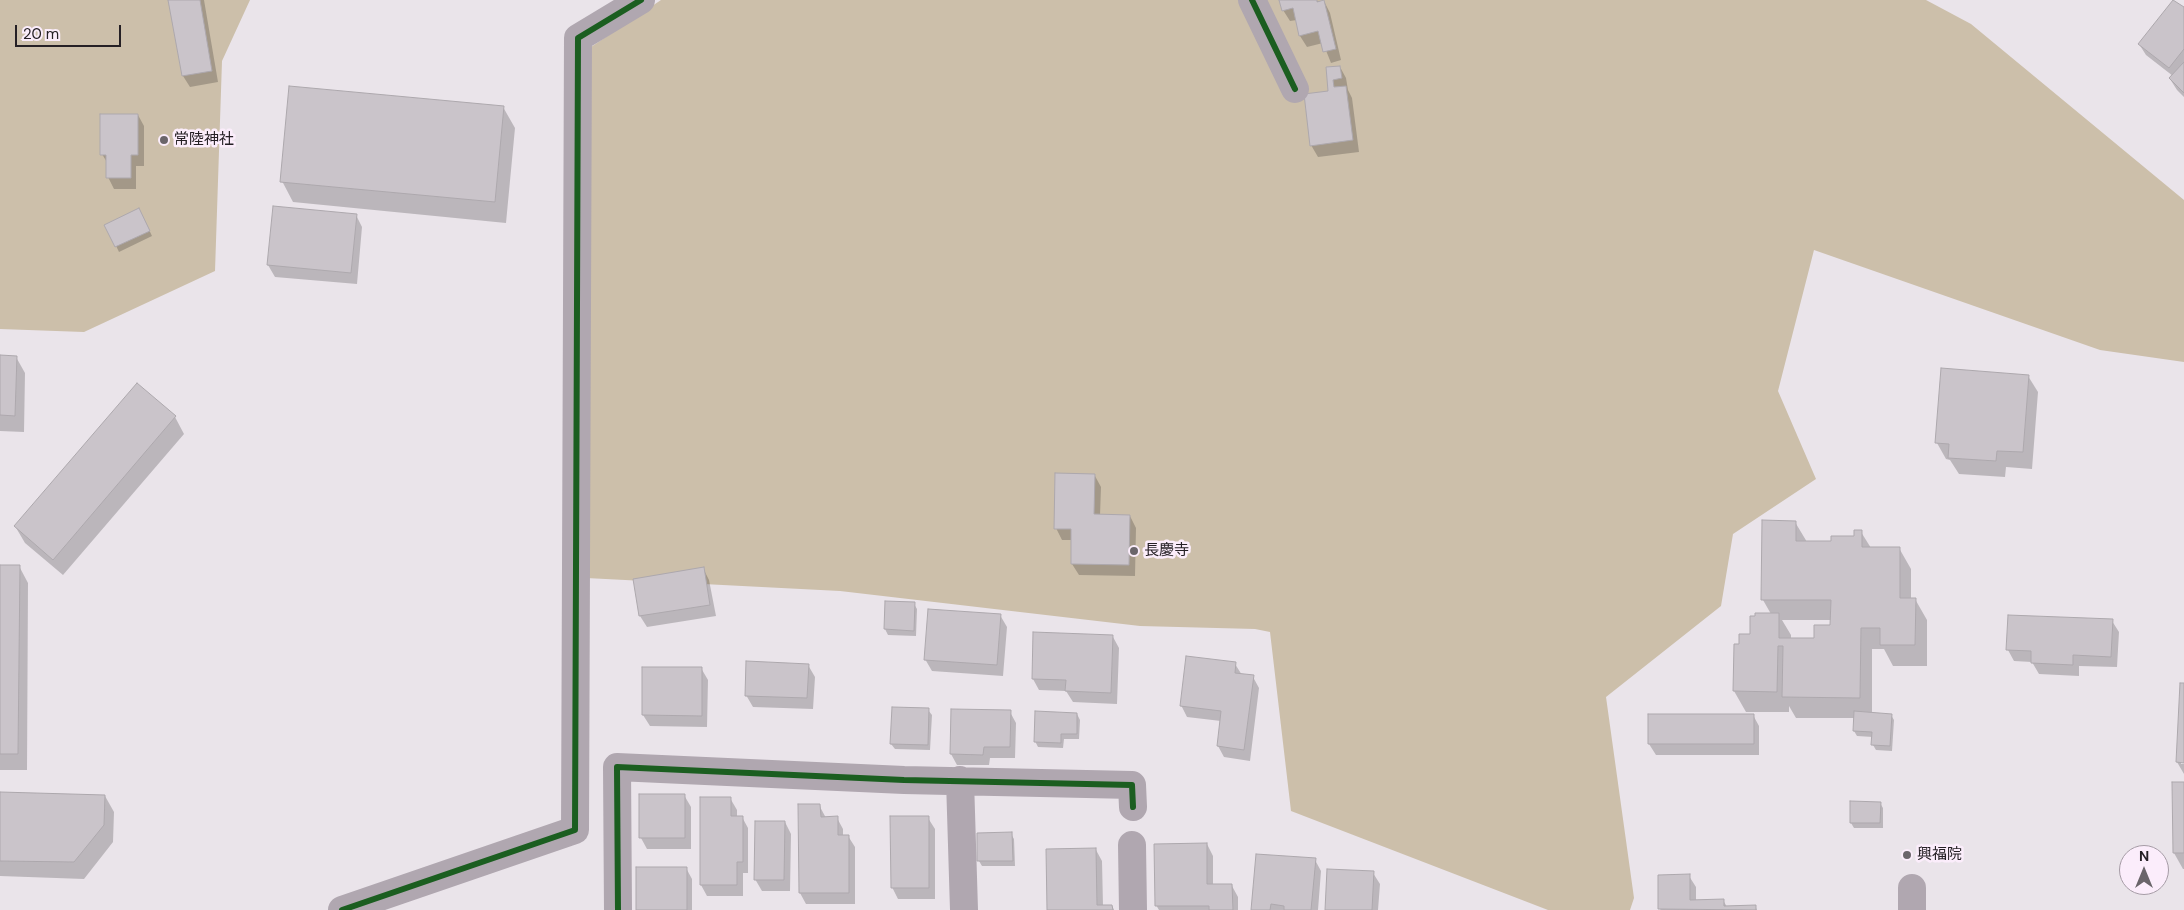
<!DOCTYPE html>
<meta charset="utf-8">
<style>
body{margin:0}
#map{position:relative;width:2184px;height:910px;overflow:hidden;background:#eae4ea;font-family:"DM Sans",sans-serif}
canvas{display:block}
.north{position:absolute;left:2119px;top:845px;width:50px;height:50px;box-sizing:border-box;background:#fbedfb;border:1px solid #a59ba5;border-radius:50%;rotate:0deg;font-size:14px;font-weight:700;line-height:20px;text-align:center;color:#252025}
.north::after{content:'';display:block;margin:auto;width:18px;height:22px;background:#6a656a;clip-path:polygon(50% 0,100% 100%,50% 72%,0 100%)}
.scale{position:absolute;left:15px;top:25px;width:106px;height:22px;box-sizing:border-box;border:2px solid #252025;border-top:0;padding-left:6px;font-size:15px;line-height:18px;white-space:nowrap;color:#252025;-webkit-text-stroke:4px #fbedfb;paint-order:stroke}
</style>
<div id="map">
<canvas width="2184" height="910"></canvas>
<div class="north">N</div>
<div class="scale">20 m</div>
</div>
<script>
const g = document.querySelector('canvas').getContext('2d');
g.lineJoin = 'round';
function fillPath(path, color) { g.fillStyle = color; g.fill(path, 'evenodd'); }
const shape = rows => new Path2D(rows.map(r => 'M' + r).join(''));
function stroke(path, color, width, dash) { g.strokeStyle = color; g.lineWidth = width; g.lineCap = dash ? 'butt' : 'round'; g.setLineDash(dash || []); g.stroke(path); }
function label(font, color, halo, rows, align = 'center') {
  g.font = font + ' "DM Sans","Noto Sans JP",sans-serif'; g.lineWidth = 5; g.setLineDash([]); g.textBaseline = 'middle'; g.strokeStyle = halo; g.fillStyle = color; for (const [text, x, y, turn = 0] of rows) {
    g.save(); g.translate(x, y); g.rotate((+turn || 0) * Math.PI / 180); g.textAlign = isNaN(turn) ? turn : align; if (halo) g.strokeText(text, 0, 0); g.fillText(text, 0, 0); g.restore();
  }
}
fillPath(shape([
 [0,0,250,0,222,61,215,271,84,332,0,329],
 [661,0,1926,0,1971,24,2184,200,2184,362,2100,350,1814,250,1778,391,1816,479,1733,534,1721,606,1606,697,1634,898,1630,910,1548,910,1291,811,1270,632,1255,629,1140,626,840,591,586,578,585,51]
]), '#ccbfaa');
fillPath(shape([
 [170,0,204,0,218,82,190,87,183,76],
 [1281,0,1324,1,1330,13,1341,60,1331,63,1323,43,1307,47,1300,36,1297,20,1290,21,1283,10],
 [2184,9,2184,97,2177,90,2170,79,2173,76,2146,55,2139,44],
 [1340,67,1346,78,1348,90,1352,98,1359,152,1318,157,1311,145,1330,92,1327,68],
 [503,107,515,128,506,223,293,202,282,181],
 [138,115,144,126,144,166,136,166,136,189,114,189,108,177,108,164,102,154],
 [274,208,356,215,362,227,357,284,275,277,268,265],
 [142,215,152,236,119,252,106,225],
 [0,357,16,357,25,373,24,432,0,431],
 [2028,376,2038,392,2032,469,2006,467,2005,477,1959,474,1950,460,1946,459,1937,443],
 [137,385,175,417,184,434,63,575,25,543,15,526],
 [1095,476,1101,487,1100,516,1130,516,1136,528,1135,576,1079,575,1072,564,1073,540,1062,540,1056,528],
 [1795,522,1807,542,1832,542,1856,537,1861,532,1871,548,1899,548,1911,569,1911,599,1915,599,1927,620,1927,666,1893,666,1884,649,1872,649,1872,713,1891,715,1894,720,1892,751,1876,750,1873,745,1873,737,1857,736,1854,731,1855,718,1796,718,1789,706,1789,712,1746,712,1734,691,1735,645,1741,645,1771,614,1763,600],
 [1782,620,1831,620,1831,626,1815,639,1791,639,1791,635],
 [0,566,19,566,28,583,27,770,0,770],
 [703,568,709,580,716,616,647,627,640,616,634,580],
 [887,602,914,604,917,609,916,636,888,635,885,629],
 [1000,615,1007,627,1003,676,932,671,925,659],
 [2112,621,2119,632,2117,667,2079,666,2079,676,2039,674,2032,662,2014,661,2008,650],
 [1113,637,1119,648,1117,704,1073,702,1066,691,1039,690,1033,679],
 [1235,664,1242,675,1253,677,1259,688,1250,761,1224,757,1218,746,1221,721,1187,717,1181,705],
 [808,665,815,677,813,709,753,707,746,695],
 [701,668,708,680,707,727,650,726,643,715],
 [2184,685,2184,761,2181,761,2181,764,2184,764,2184,774,2177,762],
 [928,710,932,715,930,750,895,749,891,744],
 [1010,712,1016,723,1015,758,990,758,989,765,957,765,951,754],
 [1077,714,1080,720,1079,739,1064,739,1063,748,1038,747,1035,741],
 [1753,715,1759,726,1759,755,1656,755,1649,744],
 [2184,783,2184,869,2183,869,2174,853],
 [0,793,105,796,114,812,113,842,84,879,0,876],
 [684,795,691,807,691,849,647,849,641,838],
 [701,798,730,798,737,810,737,817,742,817,748,828,748,873,743,873,743,896,707,896,701,885],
 [1880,803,1883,808,1883,828,1854,828,1851,823],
 [819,805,826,818,837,818,843,829,843,836,848,836,855,847,855,904,806,904,800,893],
 [928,818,935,829,935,899,898,899,892,887],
 [785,822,791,834,790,891,762,891,755,879],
 [1011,834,1014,839,1015,866,982,866,979,861],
 [1207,844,1213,856,1213,886,1232,886,1238,897,1238,910,1159,910,1156,905],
 [1096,850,1102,861,1103,906,1112,906,1114,910,1048,910],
 [1315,860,1321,871,1318,910,1252,910],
 [686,868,692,879,692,910,637,910],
 [1373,873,1380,884,1378,910,1326,910],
 [1689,876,1696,887,1696,901,1723,900,1727,907,1755,906,1757,910,1660,910]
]), '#0003');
const building = shape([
 [168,0,200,0,212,71,182,76,168,0],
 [1279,0,1317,0,1317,2,1324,0,1336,49,1323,52,1318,31,1299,36,1293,8,1282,11,1279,0],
 [2173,0,2184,7,2184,49,2169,68,2138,44,2173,0],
 [2184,62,2184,93,2169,78,2184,62],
 [1340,66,1342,78,1333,80,1334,87,1346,86,1353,140,1310,146,1304,94,1328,91,1326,67,1340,66],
 [289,86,504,106,495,202,280,182,289,86],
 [100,114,138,114,138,155,131,155,131,178,106,178,106,155,100,155,100,114],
 [273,206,357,214,351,273,267,265,273,206],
 [139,208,150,231,115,247,104,225,139,208],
 [0,355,17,356,15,416,0,415,0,355],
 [1941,368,2029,375,2023,452,1997,451,1996,461,1948,458,1949,444,1935,443,1941,368],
 [137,383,176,416,53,560,14,526,137,383],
 [1055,473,1095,474,1094,514,1130,515,1129,565,1071,564,1071,529,1054,529,1055,473],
 [1762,520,1796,521,1796,541,1831,541,1831,536,1854,536,1854,530,1862,530,1862,547,1900,547,1900,598,1916,598,1915,645,1880,645,1880,628,1861,628,1860,698,1782,697,1783,646,1778,646,1777,692,1733,691,1734,644,1739,644,1739,634,1750,634,1750,616,1755,616,1755,613,1779,613,1779,638,1814,638,1814,625,1830,625,1831,600,1761,600,1762,520],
 [0,565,20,565,18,754,0,754,0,565],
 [704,567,710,605,639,616,633,579,704,567],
 [885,601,915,602,914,631,884,629,885,601],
 [928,609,1001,614,997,665,924,660,928,609],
 [2008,615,2113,619,2111,657,2073,655,2073,665,2031,663,2031,651,2006,650,2008,615],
 [1033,632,1113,635,1111,693,1065,691,1066,680,1032,679,1033,632],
 [1186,656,1236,662,1235,673,1254,675,1244,750,1217,746,1221,711,1180,706,1186,656],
 [746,661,809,664,807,698,745,696,746,661],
 [642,667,702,667,702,716,642,715,642,667],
 [2180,683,2184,683,2184,763,2176,762,2180,683],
 [892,707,929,708,928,745,890,744,892,707],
 [951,709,1011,710,1010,747,984,747,983,755,950,754,951,709],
 [1035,711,1077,713,1077,734,1061,734,1061,743,1034,742,1035,711],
 [1854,711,1892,714,1890,746,1871,745,1872,732,1853,731,1854,711],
 [1648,714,1754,714,1754,744,1648,744,1648,714],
 [2172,782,2184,782,2184,853,2173,853,2172,782],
 [0,792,105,795,104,825,74,862,0,861,0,792],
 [639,794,685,794,685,838,639,838,639,794],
 [700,797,731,797,731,816,743,816,743,862,737,862,737,885,700,885,700,797],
 [1850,801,1881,802,1880,823,1850,823,1850,801],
 [798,804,820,804,821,817,838,816,838,835,849,835,849,893,799,893,798,804],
 [890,816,929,816,929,888,891,888,890,816],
 [755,821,785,821,784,880,754,880,755,821],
 [1012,832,1013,861,977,861,977,833,1012,832],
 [1207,843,1207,884,1232,884,1233,910,1209,910,1209,906,1155,906,1154,844,1207,843],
 [1096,848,1097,905,1112,905,1113,910,1047,910,1046,849,1096,848],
 [1256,854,1316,858,1311,910,1284,910,1284,906,1271,904,1270,910,1251,910,1256,854],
 [636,867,687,867,687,910,636,910,636,867],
 [1327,869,1374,871,1372,910,1325,910,1327,869],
 [1690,874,1690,900,1724,899,1724,906,1756,905,1756,910,1658,909,1658,875,1690,874]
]);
fillPath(building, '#cac4ca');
stroke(building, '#ada8ad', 1);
stroke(shape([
 [1252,0,1295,89],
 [960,780,964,910],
 [1132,845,1133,910],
 [342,910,575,830,578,38,641,0],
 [618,910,617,767,904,780,1132,785,1133,807],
 [1912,910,1912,888]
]), '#b0a7b0', 28);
stroke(shape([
 [1252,0,1295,89],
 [342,910,575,830,578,38,641,0],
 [618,910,617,767,904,780,1132,785,1133,807]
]), '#1b5e20', 6);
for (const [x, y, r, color] of [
 [164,140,5,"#6a656a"],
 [1134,551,5,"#6a656a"],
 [1907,855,5,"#6a656a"]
]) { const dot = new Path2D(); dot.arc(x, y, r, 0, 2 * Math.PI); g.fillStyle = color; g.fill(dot); stroke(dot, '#fbedfb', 2); }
label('15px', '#252025', '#fbedfb', [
 ["常陸神社",174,140],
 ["長慶寺",1144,551],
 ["興福院",1917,855]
], 'left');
</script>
